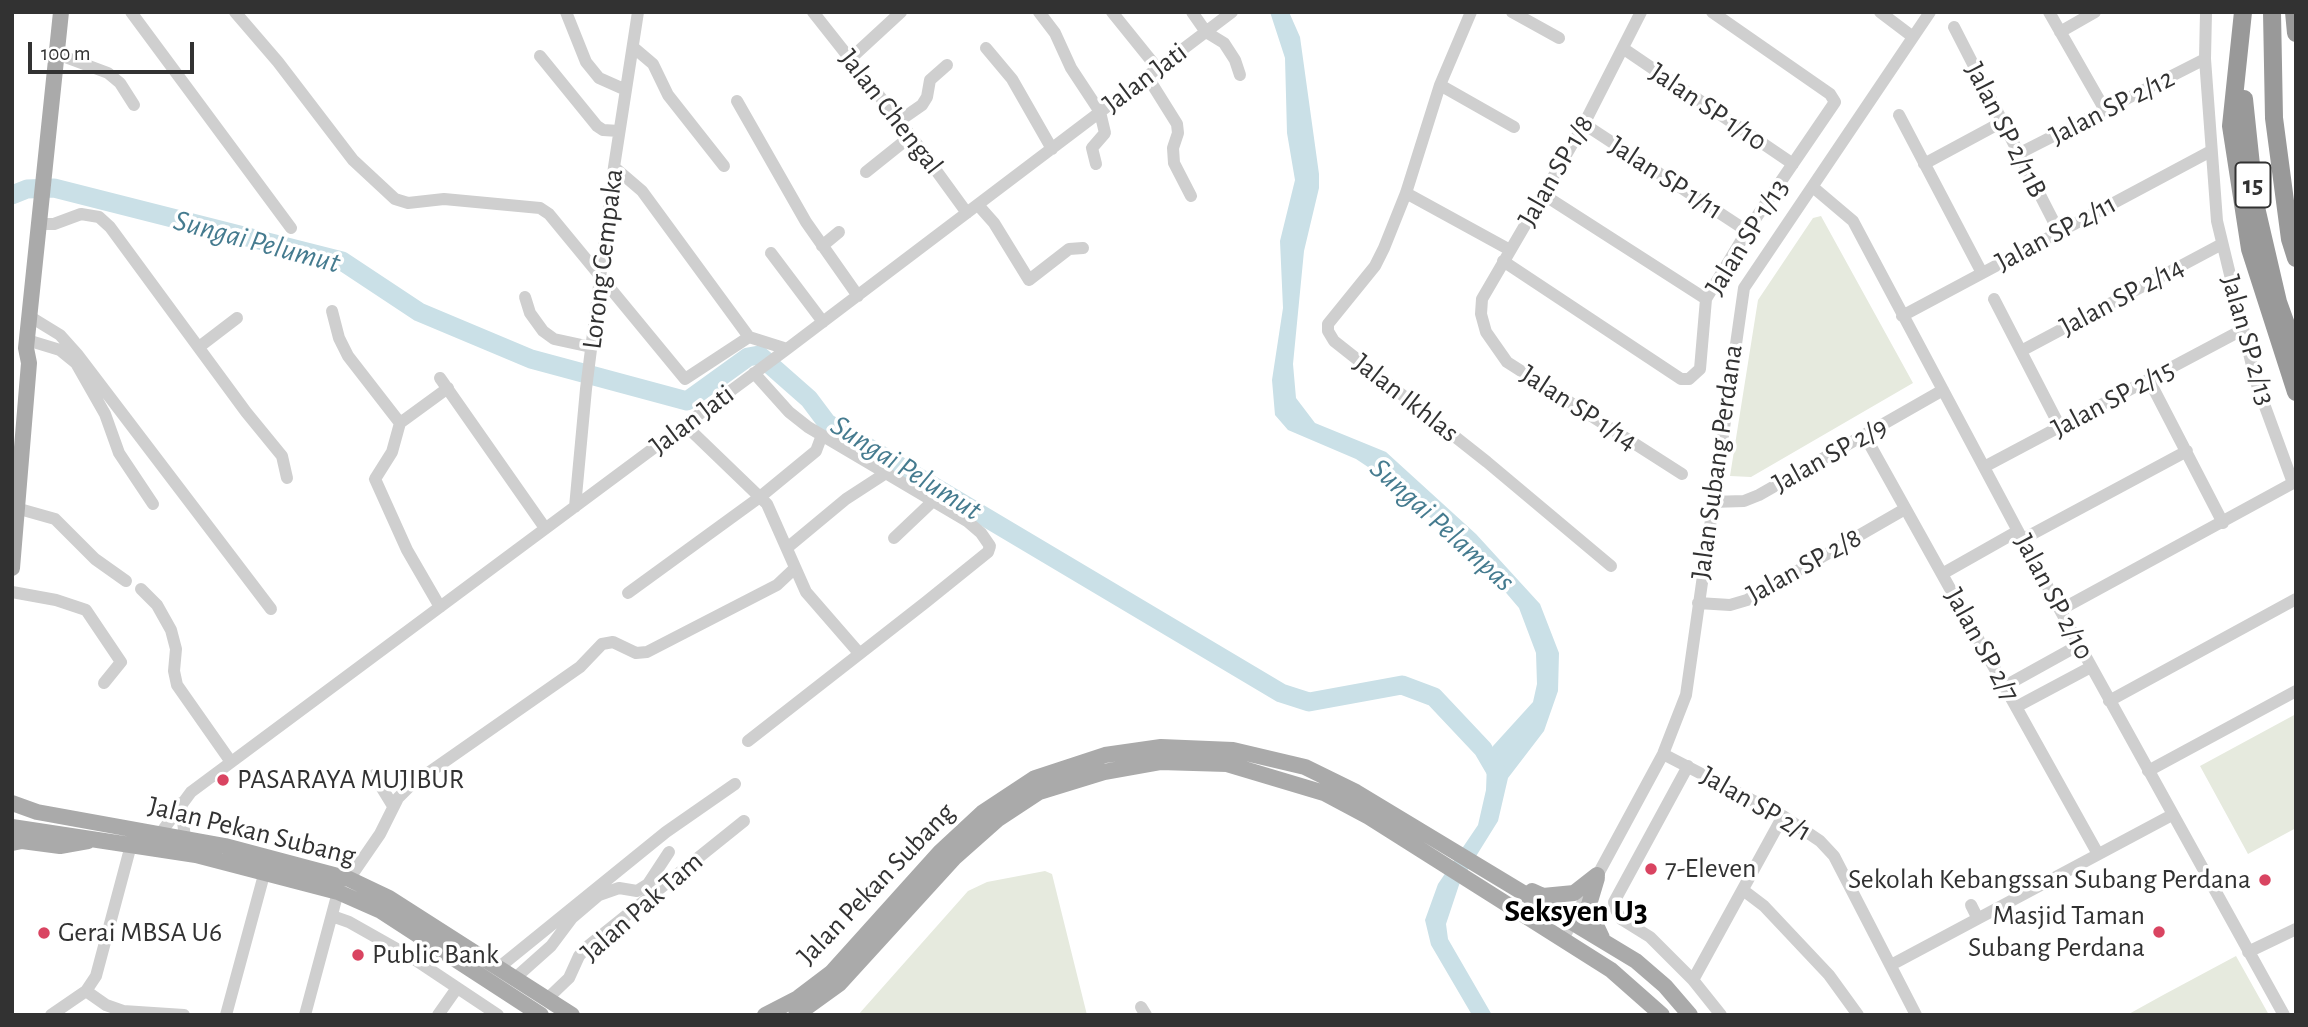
<!DOCTYPE html>
<style>
body{margin:0}
#map{position:relative;width:2308px;height:1027px;overflow:hidden;background:#fff;font-family:"Alegreya Sans",sans-serif}
canvas{display:block}
.frame{position:absolute;inset:0;border:14px solid #323232;pointer-events:none}
.scale{position:absolute;left:28px;top:42px;width:166px;height:32px;box-sizing:border-box;border:4px solid #323232;border-top:0;padding-left:9px;font-size:21px;line-height:24px;white-space:nowrap;color:#323232;-webkit-text-stroke:5px #fff;paint-order:stroke}
</style>
<div id="map">
<canvas width="2308" height="1027"></canvas>
<div class="frame"></div>
<div class="scale">100 m</div>
</div>
<script>
const g = document.querySelector('canvas').getContext('2d');
g.lineJoin = 'round';
function fillPath(path, color) { g.fillStyle = color; g.fill(path, 'evenodd'); }
const shape = rows => new Path2D(rows.map(r => 'M' + r).join(''));
function stroke(path, color, width, dash) { g.strokeStyle = color; g.lineWidth = width; g.lineCap = dash ? 'butt' : 'round'; g.setLineDash(dash || []); g.stroke(path); }
function label(font, color, halo, rows, align = 'center') {
  g.font = font + ' "Alegreya Sans",sans-serif'; g.lineWidth = 7; g.setLineDash([]); g.textBaseline = 'middle'; g.strokeStyle = halo; g.fillStyle = color; for (const [text, x, y, turn = 0] of rows) {
    g.save(); g.translate(x, y); g.rotate((+turn || 0) * Math.PI / 180); g.textAlign = isNaN(turn) ? turn : align; if (halo) g.strokeText(text, 0, 0); g.fillText(text, 0, 0); g.restore();
  }
}
fillPath(shape([
 [1821,216,1913,383,1751,477,1730,476,1758,300,1813,218],
 [2296,714,2296,828,2248,854,2200,766],
 [1045,871,1052,874,1087,1015,858,1015,968,891,987,882],
 [2236,956,2269,1015,2127,1015,2165,994]
]), '#e6eade');
fillPath(shape([
 [1270,12,1289,12,1300,37,1319,174,1319,188,1304,251,1293,364,1296,398,1315,423,1386,452,1476,534,1540,604,1559,653,1558,691,1544,731,1508,778,1498,821,1460,882,1446,924,1448,939,1492,1015,1472,1015,1431,945,1425,920,1438,884,1478,825,1486,790,1487,764,1493,746,1533,702,1537,684,1536,653,1519,608,1473,554,1383,477,1356,459,1288,430,1275,415,1272,380,1283,308,1280,241,1295,180,1287,133,1285,58]
]), '#cae0e7');
stroke(shape([
 [12,195,27,189,54,188,342,261,419,312,531,359,687,401,748,357,759,355,809,399,827,423,1281,693,1309,702,1402,685,1434,697,1483,749,1497,773]
]), '#cae0e7', 19);
stroke(shape([
 [131,12,291,228],
 [235,12,278,62,353,160,395,199,408,203,444,199,540,208,549,214,685,379,749,337],
 [566,12,586,62,599,78,626,90],
 [813,12,911,136,967,213],
 [1039,12,1055,33,1071,68,1100,112,1105,133,1092,148,1096,164],
 [1112,12,1158,69],
 [1192,12,1206,32,1224,43,1235,60,1240,75],
 [1471,12,1440,85,1406,193,1384,248,1375,266,1328,324,1328,331,1334,341,1487,462,1611,566],
 [1512,12,1559,38],
 [1641,12,1584,124,1482,299,1481,314,1486,332,1507,362,1682,474],
 [1880,12,1913,37],
 [2049,12,2105,110],
 [1954,27,2059,232],
 [2060,32,2095,12],
 [633,47,653,64,668,95,724,166],
 [986,48,1012,79,1052,149],
 [1624,49,1793,164],
 [57,54,108,73,120,83,134,105],
 [540,56,597,126,603,130,619,131],
 [850,59,901,12],
 [1147,76,1177,124,1178,133,1173,148,1174,163,1191,196],
 [1440,85,1514,127],
 [737,101,806,222,858,296],
 [1899,115,1982,273],
 [899,121,922,105,927,97,930,80,947,65],
 [1584,124,1747,231],
 [2018,154,2205,59],
 [1924,164,2002,122],
 [614,167,642,191,749,337,787,349],
 [866,172,911,136],
 [1814,188,1853,221,2060,610,2284,1015],
 [1406,193,1510,250],
 [1544,195,1706,299],
 [978,205,994,223,1029,280,1069,249,1083,248],
 [38,224,54,224,81,214,99,217,110,227,246,412,282,456,287,478],
 [822,246,839,232],
 [771,253,823,322],
 [1503,261,1681,379,1689,379,1700,369,1706,299,1747,231,1835,102,1830,94,1712,12],
 [525,297,530,313,543,331,554,339,591,347],
 [1994,299,2060,427],
 [332,311,339,338,348,356,400,423],
 [29,316,60,335,77,354,271,609],
 [1902,316,2211,151],
 [27,340,60,350,76,363,105,414,119,453,153,504],
 [199,347,237,318],
 [2021,351,2222,244],
 [440,378,545,528],
 [2149,380,2223,523],
 [685,425,767,504,806,592,859,653],
 [1865,436,2098,854],
 [1984,467,2242,330],
 [1711,502,1744,501,1759,495,1943,390],
 [575,507,586,389,614,167,638,12],
 [16,508,55,519,95,559,126,581],
 [894,538,933,501],
 [2023,539,2187,451],
 [787,548,846,499,886,473],
 [1942,574,2018,531],
 [141,589,157,605,171,630,176,649,174,671,177,685,231,762],
 [12,592,56,600,86,610,121,662,104,683],
 [628,593,760,497,816,451,822,435],
 [1698,603,1730,605,1747,600,1905,509],
 [440,607,407,550,375,479,392,452,400,423,448,388],
 [2060,610,2293,483,2256,382,2217,221,2205,59,2206,12],
 [2005,686,2079,645],
 [2109,701,2296,599],
 [2016,707,2091,667],
 [748,741,926,602,988,552,990,546,981,533,967,521,808,427,789,412,754,373],
 [1663,754,1783,816,1820,841,1834,856,1916,1015],
 [1688,766,1614,902,1615,908,1621,919,1650,937,1693,980,1721,1015],
 [2148,771,2296,691],
 [374,775,393,806],
 [181,803,185,839],
 [160,834,191,792,787,349,1232,12],
 [349,879,380,834,398,798,411,785,580,667,602,644,613,642,636,653,647,652,777,585,794,569],
 [1743,890,1764,906,1829,975,1858,1015],
 [1971,905,1977,917],
 [332,916,349,922,411,957,498,1015],
 [1563,939,1663,754,1686,695,1744,288,1930,12],
 [2248,952,2296,929],
 [1891,965,2172,815],
 [497,969,666,832,735,784],
 [514,979,551,946,572,918,599,895,619,888,637,891,648,884,669,852],
 [1693,980,1783,816],
 [86,991,106,1005,123,1011,184,1015],
 [547,999,569,978,579,956,587,947,744,821],
 [1141,1007,1146,1015],
 [51,1015,86,991,96,976,131,845],
 [226,1015,265,871],
 [305,1015,338,892],
 [438,1015,457,988]
]), '#cfcfcf', 12);
stroke(shape([
 [12,568,29,363,26,348,61,12],
 [12,803,37,812,225,846,349,879,389,898,572,1015],
 [12,827,196,855,338,892,381,911,541,1015],
 [12,843,22,841,60,846,88,841],
 [1597,878,1588,908,1602,938],
 [1532,891,1543,896,1574,893,1597,875],
 [765,1015,798,998,831,973,940,852,982,813,1035,778,1105,755,1161,747,1233,750,1305,767,1356,792,1636,961,1665,986,1690,1015],
 [796,1015,839,984,954,858,998,819,1039,792,1104,772,1160,762,1227,764,1324,793,1369,817,1611,970,1662,1015]
]), '#aaa', 16);
stroke(shape([
 [2272,12,2274,118,2290,239,2296,258],
 [2294,12,2296,33]
]), '#999', 18);
stroke(shape([
 [2243,12,2231,126,2250,249,2296,392],
 [2244,99,2255,203,2278,302,2296,352]
]), '#999', 18);
for (const [x, y, r, color] of [
 [223,780,7,"#d94461"],
 [1651,869,7,"#d94461"],
 [2265,880,7,"#d94461"],
 [2159,932,7,"#d94461"],
 [44,933,7,"#d94461"],
 [358,955,7,"#d94461"]
]) { const dot = new Path2D(); dot.arc(x, y, r, 0, 2 * Math.PI); g.fillStyle = color; g.fill(dot); stroke(dot, '#fff', 2.5); }
for (const [x, y, w] of [
 [2253,185,35]
]) { const box = new Path2D(); box.roundRect(x - w / 2, y - 22.5, w, 45, 5); g.fillStyle = '#fff'; g.fill(box); stroke(box, '#323232', 2); }
label('bold 26px', '#323232', null, [
 ["15",2253,185]
]);
label('28px', '#323232', '#fff', [
 ["Jalan Jati",1145,78,-37],
 ["Jalan SP 1/10",1708,107,34],
 ["Jalan SP 2/12",2112,107,-27],
 ["Jalan Chengal",891,112,52],
 ["Jalan SP 2/11B",2006,130,63],
 ["Jalan SP 1/8",1556,171,-60],
 ["Jalan SP 1/11",1666,178,33],
 ["Jalan SP 2/11",2056,233,-28],
 ["Jalan SP 1/13",1747,237,-58],
 ["Lorong Cempaka",603,259,-83],
 ["Jalan SP 2/14",2122,297,-28],
 ["Jalan SP 2/13",2248,340,74],
 ["Jalan Ikhlas",1406,398,38],
 ["Jalan SP 2/15",2113,399,-28],
 ["Jalan SP 1/14",1579,408,33],
 ["Jalan Jati",692,420,-37],
 ["Jalan SP 2/9",1830,455,-29],
 ["Jalan Subang Perdana",1717,462,-82],
 ["Jalan SP 2/8",1804,566,-29],
 ["Jalan SP 2/10",2054,597,62],
 ["Jalan SP 2/7",1982,645,61],
 ["Jalan SP 2/1",1756,804,30],
 ["Jalan Pekan Subang",252,831,14],
 ["Jalan Pekan Subang",876,884,-46],
 ["Jalan Pak Tam",642,907,-41]
]);
label('28px', '#323232', '#fff', [
 ["PASARAYA MUJIBUR",237,780],
 ["7-Eleven",1665,869],
 ["Sekolah Kebangssan Subang Perdana",2251,880,"right"],
 ["Masjid Taman",2145,916,"right"],
 ["Subang Perdana",2145,948,"right"],
 ["Gerai MBSA U6",58,933],
 ["Public Bank",372,955]
], 'left');
label('italic 30px', '#457b8f', '#fff', [
 ["Sungai Pelumut",257,242,15],
 ["Sungai Pelumut",906,468,32],
 ["Sungai Pelampas",1442,525,42]
]);
label('bold 32px', '#000', '#fff', [
 ["Seksyen U3",1576,911]
]);
</script>
